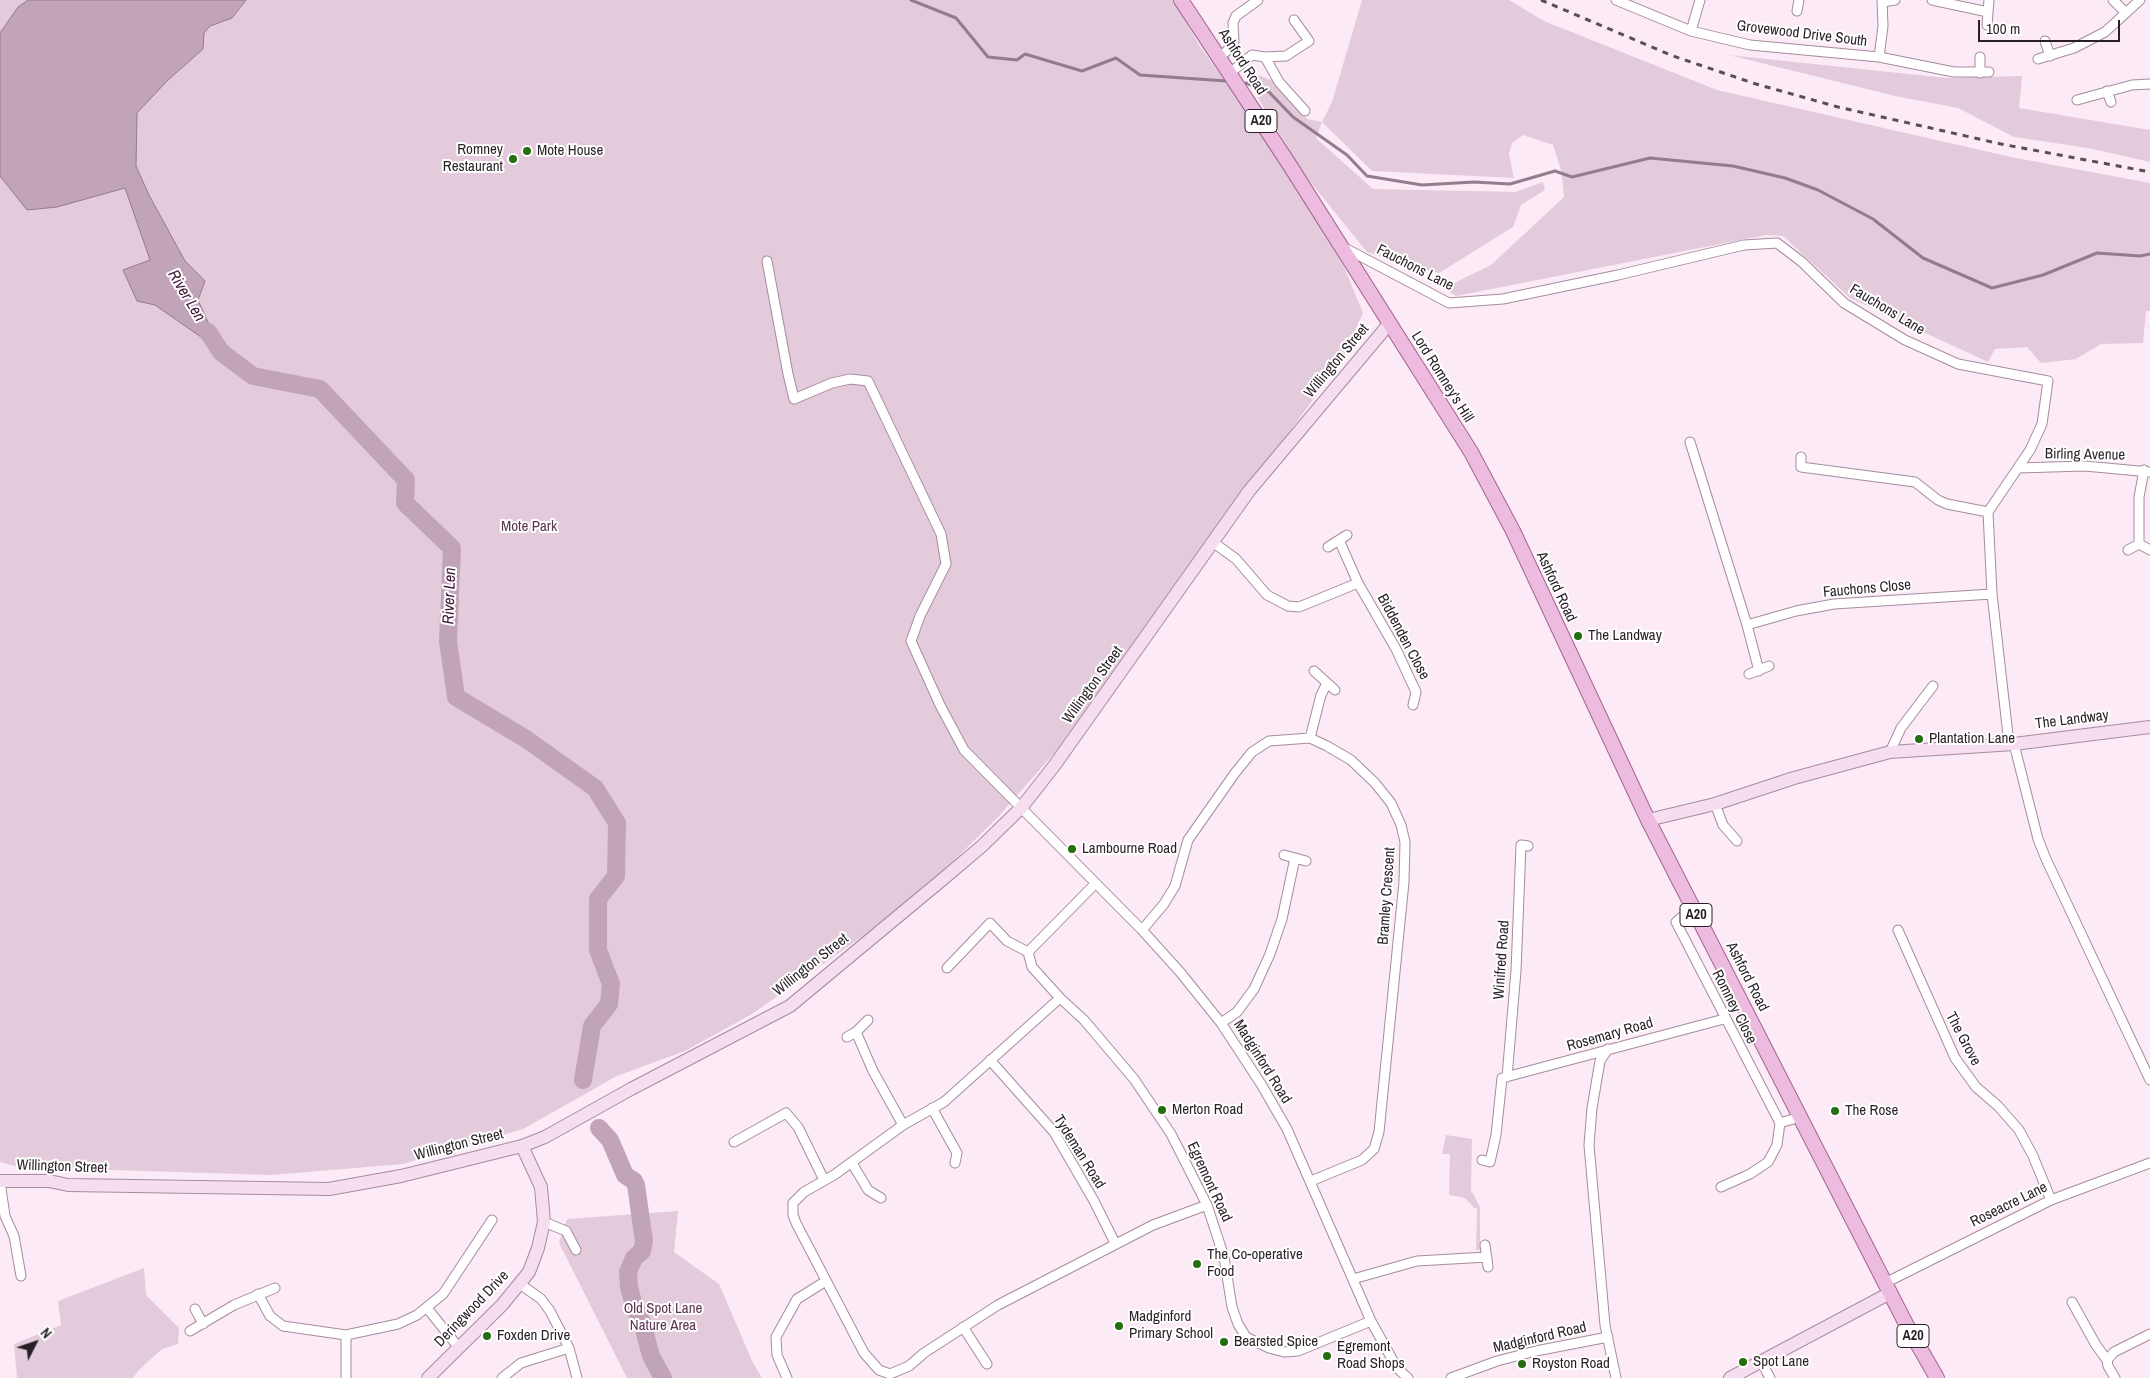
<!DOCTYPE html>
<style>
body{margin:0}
#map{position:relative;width:2150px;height:1378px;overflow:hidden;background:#fceaf6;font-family:"Archivo Narrow",sans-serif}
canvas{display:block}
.north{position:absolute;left:10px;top:1318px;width:50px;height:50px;-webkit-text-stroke:4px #fff;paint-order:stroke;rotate:49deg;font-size:14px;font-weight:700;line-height:20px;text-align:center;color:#291f26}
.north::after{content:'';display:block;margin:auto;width:18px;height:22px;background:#291f26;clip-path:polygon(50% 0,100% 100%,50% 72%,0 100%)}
.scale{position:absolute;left:1978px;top:20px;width:142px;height:22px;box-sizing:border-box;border:2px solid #291f26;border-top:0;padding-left:6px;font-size:15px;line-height:18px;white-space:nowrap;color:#291f26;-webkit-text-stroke:4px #fff;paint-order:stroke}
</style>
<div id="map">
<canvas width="2150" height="1378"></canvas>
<div class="north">N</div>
<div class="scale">100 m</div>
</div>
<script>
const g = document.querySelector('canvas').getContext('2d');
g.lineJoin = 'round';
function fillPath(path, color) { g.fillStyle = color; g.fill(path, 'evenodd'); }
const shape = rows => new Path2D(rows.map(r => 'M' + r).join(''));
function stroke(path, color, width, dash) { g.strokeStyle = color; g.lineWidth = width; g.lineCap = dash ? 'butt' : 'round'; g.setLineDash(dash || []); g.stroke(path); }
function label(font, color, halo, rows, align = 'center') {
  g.font = font + ' "Archivo Narrow",sans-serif'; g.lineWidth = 4; g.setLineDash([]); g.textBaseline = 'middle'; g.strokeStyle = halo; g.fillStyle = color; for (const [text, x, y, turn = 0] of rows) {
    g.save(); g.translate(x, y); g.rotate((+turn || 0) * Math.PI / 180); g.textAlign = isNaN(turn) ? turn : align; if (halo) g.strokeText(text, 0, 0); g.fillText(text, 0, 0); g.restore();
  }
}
fillPath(shape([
 [0,0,1173,0,1199,45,1276,153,1344,267,1363,313,1341,362,1154,614,1057,750,999,816,930,884,863,936,752,1014,685,1051,617,1076,523,1129,403,1164,271,1175,18,1167,0,1162],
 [1362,0,1509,0,1544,21,1717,90,2011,157,2150,183,2150,311,2146,311,2143,343,2101,344,2076,359,2041,363,2027,347,1995,349,1988,362,1850,298,1783,236,1766,235,1456,296,1444,288,1491,265,1564,197,1561,170,1553,145,1523,135,1512,143,1509,154,1514,178,1372,171,1322,122,1316,138,1373,189,1515,192,1543,182,1545,190,1521,205,1513,227,1439,273,1367,252,1303,173,1240,68,1271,80,1307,119,1322,122,1332,102],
 [1729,55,1946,78,2022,76,2019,108,2150,130,2150,162,2088,148,2014,137,1958,108,1895,96],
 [1446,1135,1472,1139,1471,1190,1480,1207,1480,1250,1476,1250,1477,1208,1474,1208,1465,1198,1449,1195,1450,1154,1442,1154],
 [678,1211,674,1252,719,1284,753,1363,762,1378,627,1378,559,1243,567,1219],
 [144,1268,146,1295,179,1328,178,1344,162,1349,139,1370,133,1378,17,1378,14,1344,61,1325,58,1301]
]), '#e3cbdb');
const water = shape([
 [28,0,246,0,232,18,210,26,204,33,203,49,167,81,137,113,136,166,149,195,185,261,205,281,198,300,221,351,155,305,137,301,123,270,150,260,125,188,57,207,27,210,0,176,0,33,18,7,28,0]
]);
fillPath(water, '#c2a4b9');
stroke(water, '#947c8d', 1);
stroke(shape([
 [911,0,956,18,988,57,1017,60,1025,54,1082,71,1116,58,1140,75,1226,81],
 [1246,83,1269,92,1293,117,1347,155,1367,176,1422,185,1474,182,1510,184,1555,171,1572,177,1650,158,1733,166,1785,178,1818,190,1873,219,1923,258,1992,288,2043,275,2097,253,2140,256,2150,254]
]), '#947c8d', 3);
stroke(shape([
 [208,332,221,352,253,376,320,389,406,480,405,503,452,548,448,641,456,697,526,739,595,788,617,823,616,876,598,899,598,950,611,984,609,1004,592,1026,583,1080],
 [599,1128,610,1140,625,1175,634,1181,636,1185,644,1241,642,1251,634,1258,628,1272,629,1287,634,1306,642,1322,651,1356,663,1378]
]), '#c2a4b9', 18);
const street = shape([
 [1616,0,1691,31,1750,45,1879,57,1954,72,1989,72],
 [1932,0,1988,12],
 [2113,0,2126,13],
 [1883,2,1895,0],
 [1797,11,1799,0],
 [1987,25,1989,0],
 [1691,31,1700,0],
 [2045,41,2050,56],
 [1219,57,1227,51,1234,42,1233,23,1236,16,1258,0],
 [1265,57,1279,82,1305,111],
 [1879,57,1883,26,1882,0],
 [2038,59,2074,48,2105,32,2140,0],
 [1230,73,1252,55,1265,57,1286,56,1309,41,1294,20],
 [1980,73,1980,57],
 [2107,91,2111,102],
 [2077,100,2132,85,2150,84],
 [1343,247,1449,303,1503,299,1618,275,1744,245,1777,243,1802,262,1844,303,1905,340,1958,364,2048,381,2042,424,2030,450,1988,512,1992,594,2009,744],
 [767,261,788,374,794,399,832,383,850,379,868,381,941,534,946,564,920,616,911,641,940,705,964,750,1142,930,1180,972,1221,1023,1261,1084,1287,1129,1371,1321,1397,1368,1408,1378],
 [1690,442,1747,625,1759,671],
 [1801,457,1801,467,1915,482,1938,500,1947,504,1988,512],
 [2018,468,2085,466,2150,472],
 [1339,540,1358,583,1396,649,1416,692,1413,705],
 [1214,543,1236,559,1267,595,1288,606,1299,607,1358,583],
 [2139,544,2139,497,2144,470],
 [1328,547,1347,535],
 [2128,550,2139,544,2150,550],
 [1747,625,1796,611,1834,604,1992,594],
 [1314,671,1335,690],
 [1749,674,1769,666],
 [1310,738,1321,695,1327,683],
 [2014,744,2038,839,2046,859,2150,1080],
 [1890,752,1901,728,1933,686],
 [1715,804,1723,825,1737,841],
 [1284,855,1306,861],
 [1693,907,1676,922,1780,1123,1777,1145,1768,1162,1750,1174,1721,1187],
 [1142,930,1164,904,1175,886,1188,840,1235,773,1252,752,1269,741,1310,738,1327,746,1351,760,1375,783,1391,803,1401,825,1405,842,1404,882,1379,1132,1374,1149,1362,1160,1311,1181],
 [1898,930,1955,1058,1976,1087,1998,1106,2019,1130,2033,1156,2051,1200],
 [1028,952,1032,967,1060,998,1084,1020,1134,1079,1171,1134,1207,1205,1224,1257,1232,1307,1238,1324,1246,1337,1269,1348,1284,1352,1298,1351,1371,1321],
 [1028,952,1095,884],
 [947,968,990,923,1007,941,1028,952],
 [1060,998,944,1102,903,1125,834,1175,804,1192,793,1203,793,1215,796,1223,864,1353,879,1370,890,1374,909,1366,924,1353,998,1305,1153,1225,1207,1205],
 [1221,1023,1237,1012,1254,989,1270,954,1282,919,1295,858],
 [856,1032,873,1071,903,1125],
 [847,1037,856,1032,868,1020],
 [1608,1049,1600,1061,1592,1108,1589,1145,1605,1325,1616,1378],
 [990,1060,1054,1132,1094,1201,1115,1243],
 [1507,1077,1516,971,1521,845,1528,846],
 [932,1108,957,1153,955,1163],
 [1780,1123,1800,1117],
 [734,1142,786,1113,798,1127,824,1180],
 [1482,1160,1490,1162,1496,1135,1502,1078,1724,1019],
 [852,1163,868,1190,881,1198],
 [0,1181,5,1216,14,1236,21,1276],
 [544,1222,566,1231,576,1250],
 [1485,1245,1488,1267],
 [1353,1279,1417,1261,1487,1257],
 [1885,1283,2051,1200,2150,1163],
 [520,1284,541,1299,550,1311,569,1348,577,1378],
 [258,1294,270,1316,283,1326,346,1335,398,1324,417,1315,443,1294,492,1220],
 [2072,1302,2096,1345,2107,1360,2108,1366,2115,1378],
 [427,1308,459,1348],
 [195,1309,203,1324],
 [963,1327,987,1364],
 [190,1331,234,1305,275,1288],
 [2107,1360,2114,1352,2150,1334],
 [1761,1361,1770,1378],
 [346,1378,346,1335],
 [502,1378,521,1363,569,1348],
 [787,1378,777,1355,776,1337,797,1299,826,1281],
 [1451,1378,1497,1361,1536,1351,1608,1337]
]);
const secondary = shape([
 [1648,820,1715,804,1794,778,1890,752,2014,744,2150,727],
 [0,1181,49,1181,68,1185,329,1189,401,1176,522,1146,545,1137,631,1089,790,1006,943,879,982,846,1021,808,1054,766,1249,491,1389,324],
 [428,1378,502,1305,529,1272,538,1248,544,1222,541,1187,522,1146],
 [1730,1378,1890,1293]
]);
const primary = shape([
 [1181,0,1289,164,1471,452,1513,531,1648,820,1906,1324,1937,1378]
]);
stroke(street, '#a68c9e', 11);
stroke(secondary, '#a68c9e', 14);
stroke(primary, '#a16691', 16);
stroke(street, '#fff', 9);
stroke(secondary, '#f6ddef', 12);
stroke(primary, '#edbbdf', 14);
stroke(shape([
 [1541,0,1673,56,1756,84,1838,107,2001,144,2150,172]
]), '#5a4e56', 3, [6, 6]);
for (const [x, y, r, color] of [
 [527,151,5,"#246e10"],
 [513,159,5,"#246e10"],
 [1578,636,5,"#246e10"],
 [1919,739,5,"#246e10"],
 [1072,849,5,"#246e10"],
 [1162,1110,5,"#246e10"],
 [1835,1111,5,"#246e10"],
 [1197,1264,5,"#246e10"],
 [1119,1326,5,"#246e10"],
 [487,1336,5,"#246e10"],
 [1224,1342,5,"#246e10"],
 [1327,1356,5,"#246e10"],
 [1743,1362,5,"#246e10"],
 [1522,1364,5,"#246e10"]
]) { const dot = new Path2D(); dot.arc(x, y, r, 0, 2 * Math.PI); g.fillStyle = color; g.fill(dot); stroke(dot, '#fff', 2); }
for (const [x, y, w] of [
 [1261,121,32],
 [1696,915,32],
 [1913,1336,32]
]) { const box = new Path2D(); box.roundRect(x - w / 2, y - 11.5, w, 23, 4); g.fillStyle = '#fff'; g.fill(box); stroke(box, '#291f26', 1); }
label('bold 14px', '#291f26', null, [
 ["A20",1261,121],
 ["A20",1696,915],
 ["A20",1913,1336]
]);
label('15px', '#291f26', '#fff', [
 ["Grovewood Drive South",1802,34,7],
 ["Ashford Road",1242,62,57],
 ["Fauchons Lane",1415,268,27],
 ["Fauchons Lane",1887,310,31],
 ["Willington Street",1337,361,-50],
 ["Lord Romney's Hill",1442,377,58],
 ["Birling Avenue",2085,455,1],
 ["Ashford Road",1556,587,65],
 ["Fauchons Close",1867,589,-5],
 ["Biddenden Close",1403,637,62],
 ["Willington Street",1093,685,-54],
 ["The Landway",2072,720,-7],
 ["Bramley Crescent",1387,896,-86],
 ["Winifred Road",1502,960,-86],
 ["Willington Street",811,965,-38],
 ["Ashford Road",1747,977,63],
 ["Romney Close",1734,1007,63],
 ["Rosemary Road",1610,1035,-16],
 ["The Grove",1963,1039,62],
 ["Madginford Road",1262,1062,58],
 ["Willington Street",459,1145,-14],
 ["Tydeman Road",1079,1152,58],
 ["Willington Street",62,1167,2],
 ["Egremont Road",1209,1182,65],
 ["Roseacre Lane",2009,1205,-26],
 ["Deringwood Drive",472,1309,-46],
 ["Madginford Road",1540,1338,-13]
]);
label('15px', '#291f26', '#fff', [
 ["Romney",503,150,"right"],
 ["Restaurant",503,167,"right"],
 ["Mote House",537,151],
 ["The Landway",1588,636],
 ["Plantation Lane",1929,739],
 ["Lambourne Road",1082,849],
 ["Merton Road",1172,1110],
 ["The Rose",1845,1111],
 ["The Co-operative",1207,1255],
 ["Food",1207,1272],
 ["Madginford",1129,1317],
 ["Primary School",1129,1334],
 ["Foxden Drive",497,1336],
 ["Bearsted Spice",1234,1342],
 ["Egremont",1337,1347],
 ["Road Shops",1337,1364],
 ["Spot Lane",1753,1362],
 ["Royston Road",1532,1364]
], 'left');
label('15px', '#5d3452', '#fff', [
 ["Mote Park",529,527],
 ["Old Spot Lane",663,1309],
 ["Nature Area",663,1326]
]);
label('italic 16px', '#401936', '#fff', [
 ["River Len",186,296,59],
 ["River Len",450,596,-88]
]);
</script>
